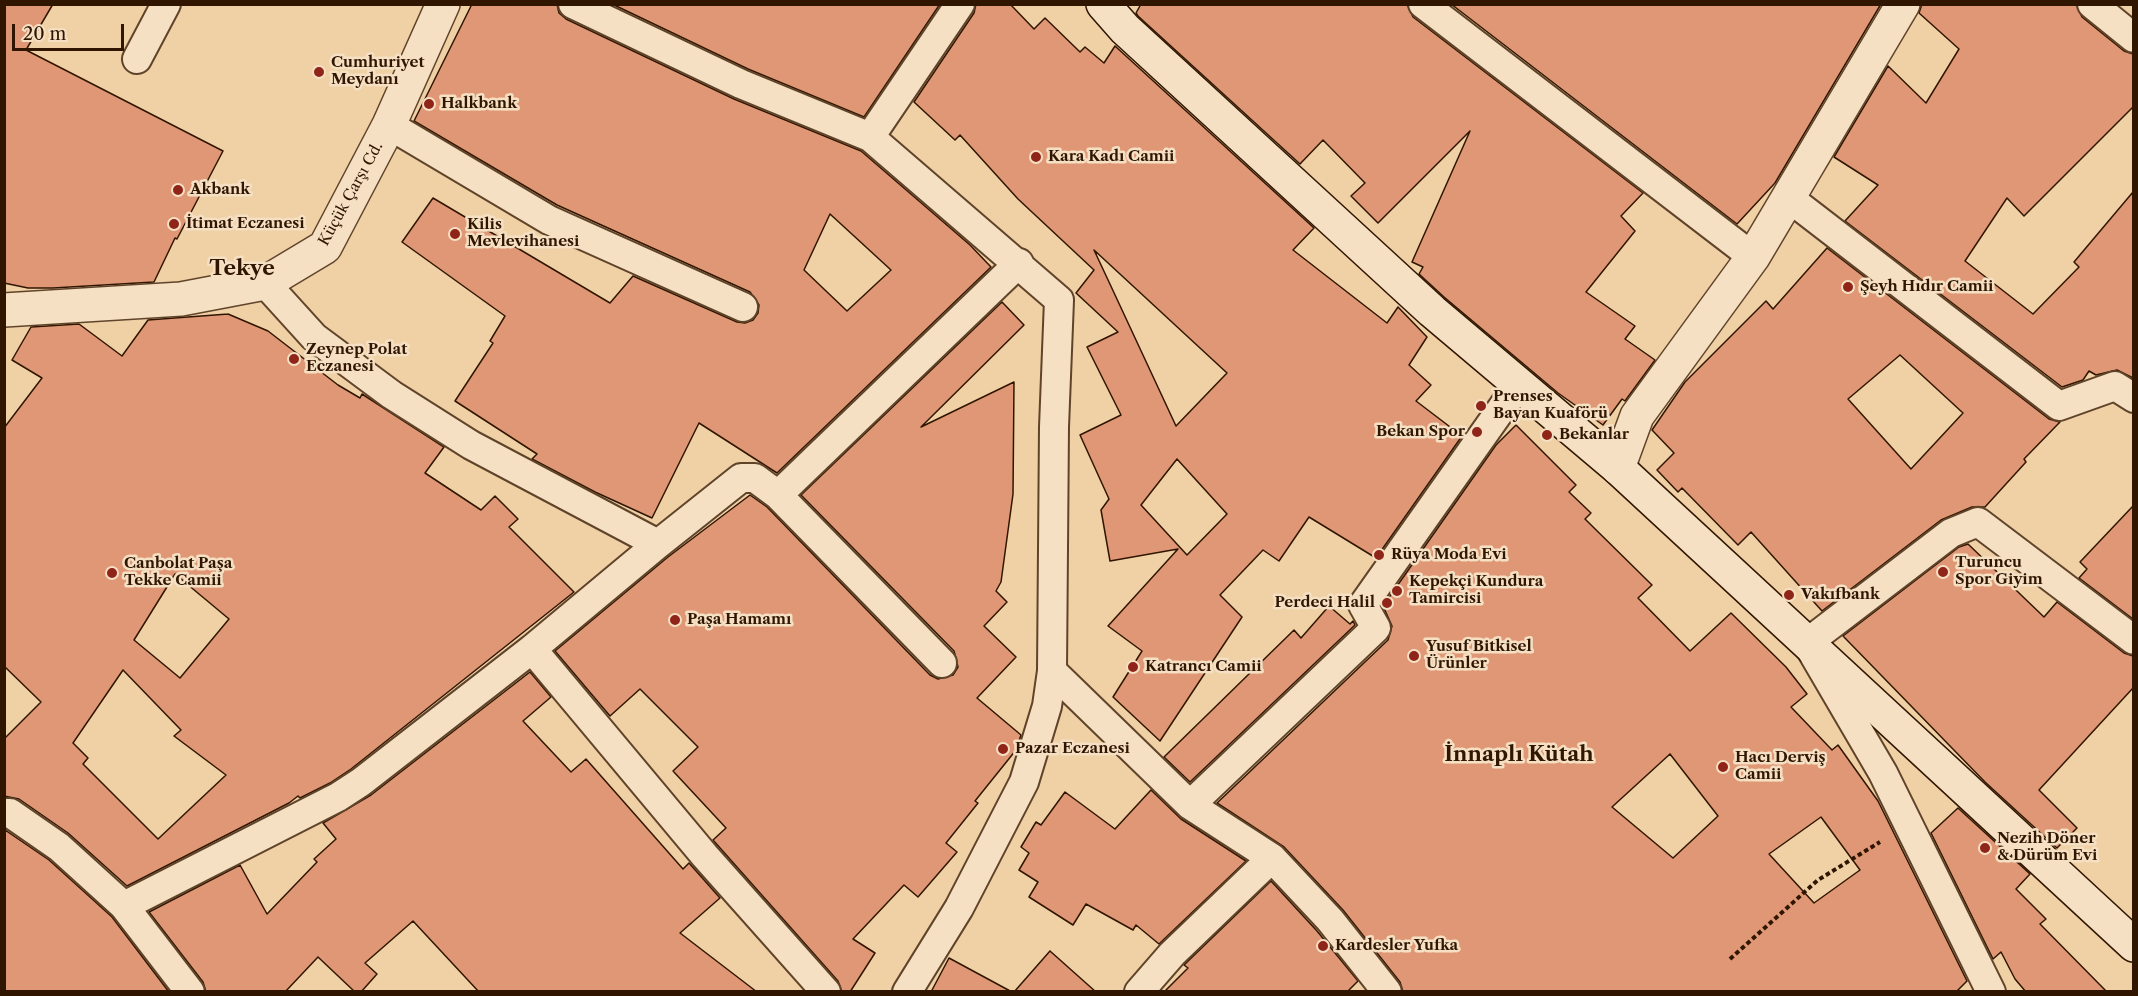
<!DOCTYPE html>
<meta charset="utf-8">
<style>
body{margin:0}
#map{position:relative;width:2138px;height:996px;overflow:hidden;background:#f0d0a5;font-family:"Libre Caslon Text",serif}
canvas{display:block}
.frame{position:absolute;inset:0;border:6px solid #301601;pointer-events:none}
.scale{position:absolute;left:12px;top:24px;width:112px;height:27px;box-sizing:border-box;border:3px solid #301601;border-top:0;padding-left:8px;font-size:18px;line-height:21px;white-space:nowrap;color:#301601;-webkit-text-stroke:4px #f5e0c4;paint-order:stroke}
</style>
<div id="map">
<canvas width="2138" height="996"></canvas>
<div class="frame"></div>
<div class="scale">20 m</div>
</div>
<script>
const g = document.querySelector('canvas').getContext('2d');
g.lineJoin = 'round';
function fillPath(path, color) { g.fillStyle = color; g.fill(path, 'evenodd'); }
const shape = rows => new Path2D(rows.map(r => 'M' + r).join(''));
function stroke(path, color, width, dash) { g.strokeStyle = color; g.lineWidth = width; g.lineCap = dash ? 'butt' : 'round'; g.setLineDash(dash || []); g.stroke(path); }
function label(font, color, halo, rows, align = 'center') {
  g.font = font + ' "Libre Caslon Text",serif'; g.lineWidth = 5; g.setLineDash([]); g.textBaseline = 'middle'; g.strokeStyle = halo; g.fillStyle = color; for (const [text, x, y, turn = 0] of rows) {
    g.save(); g.translate(x, y); g.rotate((+turn || 0) * Math.PI / 180); g.textAlign = isNaN(turn) ? turn : align; if (halo) g.strokeText(text, 0, 0); g.fillText(text, 0, 0); g.restore();
  }
}
const building = shape([
 [4,4,53,4,26,50,223,151,177,239,175,238,154,282,53,288,28,288,4,283,4,4],
 [472,4,557,4,559,13,566,19,734,99,861,151,970,245,991,267,777,473,699,423,652,518,595,492,532,459,537,454,455,401,493,343,490,341,505,316,402,242,433,198,610,303,633,276,737,322,745,323,753,320,758,313,759,305,750,292,557,205,414,121,472,4],
 [830,214,891,270,847,311,804,270,830,214],
 [612,4,940,4,864,117,748,69,612,4],
 [976,4,1010,4,1034,29,1045,18,1080,52,1085,47,1104,63,1115,46,1314,228,1293,250,1387,323,1398,307,1427,337,1409,365,1431,385,1416,401,1462,436,1376,558,1309,517,1279,561,1263,550,1220,595,1242,617,1160,741,1113,697,1142,651,1108,626,1178,549,1110,561,1101,510,1109,499,1080,435,1121,415,1087,347,1118,332,1076,293,1094,270,1018,199,960,135,955,140,914,102,974,13,976,4],
 [1094,250,1227,373,1176,426,1109,282,1094,250],
 [1177,459,1227,514,1187,555,1141,505,1177,459],
 [1141,4,1407,4,1413,17,1643,193,1621,216,1635,231,1586,292,1635,326,1625,339,1655,360,1625,401,1622,399,1603,425,1558,393,1444,297,1419,274,1423,267,1412,262,1470,131,1378,223,1351,196,1365,183,1323,140,1300,164,1138,16,1136,13,1141,4],
 [1451,4,1881,4,1775,183,1737,224,1451,4],
 [1922,4,2076,4,2082,17,2124,51,2133,54,2133,107,2024,216,2007,198,1965,261,2033,314,2079,267,2074,262,2133,192,2133,378,2117,370,2096,375,2089,371,2083,380,2062,387,1845,221,1878,185,1834,157,1888,66,1926,103,1959,49,1919,13,1922,4],
 [1827,248,2049,419,2060,422,2024,459,2026,462,1985,507,1972,507,1941,520,1822,611,1751,532,1738,545,1682,488,1678,492,1657,470,1674,453,1652,430,1685,382,1766,301,1773,309,1827,248],
 [1900,355,1963,413,1911,469,1848,399,1900,355],
 [1002,302,1024,325,921,427,1014,382,1013,494,1001,582,996,591,1007,602,984,626,1016,657,977,698,1021,735,1016,750,975,801,978,803,946,843,957,852,918,897,904,885,853,939,875,953,850,992,842,992,838,981,713,840,726,828,673,771,698,747,640,689,610,716,555,651,668,557,750,495,767,507,930,675,938,679,953,675,958,667,954,651,801,495,1002,302],
 [228,314,268,331,338,385,360,398,362,394,444,447,425,473,481,510,495,496,518,519,509,527,574,592,351,769,330,783,300,798,298,796,289,803,127,886,68,833,19,799,4,796,4,739,41,702,4,666,4,428,42,378,12,360,31,327,79,324,122,356,148,320,228,314],
 [175,574,229,619,180,678,134,640,175,574],
 [123,670,181,730,174,736,226,775,158,839,83,764,88,758,73,743,123,670],
 [1516,425,1576,485,1569,492,1591,513,1585,519,1652,585,1638,598,1690,651,1731,613,1786,667,1807,694,1791,707,1832,750,1838,745,1878,801,1967,981,1956,992,1403,992,1400,982,1343,910,1284,847,1217,803,1388,640,1392,626,1383,606,1496,445,1516,425],
 [1670,754,1718,816,1673,858,1612,807,1670,754],
 [1821,817,1860,870,1814,903,1769,854,1821,817],
 [2133,506,2133,619,2079,578,2087,569,2080,562,2133,506],
 [1968,544,2044,617,2057,602,2124,653,2133,656,2133,688,2039,790,2077,828,2057,848,1985,782,1843,636,1959,547,1968,544],
 [1329,606,1350,624,1353,621,1355,625,1190,782,1164,757,1294,630,1301,638,1329,606],
 [530,672,551,697,523,721,571,772,586,759,683,869,689,863,720,898,680,933,757,992,479,992,413,921,365,963,377,974,361,992,355,992,318,957,285,992,206,992,203,982,149,912,240,865,267,914,317,862,314,859,336,839,323,823,371,795,530,672],
 [1151,790,1181,819,1246,861,1159,944,1136,925,1133,930,1086,904,1073,925,1029,897,1038,882,1019,870,1029,853,1021,847,1036,822,1041,825,1065,792,1115,829,1151,790],
 [1958,808,2030,874,2016,889,2046,919,2040,924,2107,992,2026,992,2015,979,2001,952,1993,959,1931,833,1958,808],
 [5,830,49,860,112,917,169,992,4,992,5,830],
 [1271,881,1317,931,1358,981,1347,992,1164,992,1188,968,1184,965,1271,881],
 [1050,951,1096,992,1014,992,1050,951],
 [949,958,1012,992,931,992,949,958]
]);
fillPath(building, '#e09775');
stroke(building, '#301601', 1.5);
const minor = shape([
 [573,4,741,84,870,137],
 [1423,4,1753,257],
 [2092,4,2134,38],
 [137,59,166,4],
 [389,125,549,220,743,307],
 [1789,198,2059,406,2115,386,2134,398],
 [265,283,314,337,392,395,471,445,658,544,532,649,705,856,826,992],
 [778,495,942,663],
 [658,544,741,478,755,478,778,495,1019,263],
 [1052,671,1190,805,1272,858,1330,920,1387,992],
 [1190,805,1376,628,1363,605,1519,384],
 [4,813,10,813,59,847,124,906,190,992],
 [124,906,338,797,361,782,532,649],
 [907,992,959,908,1024,782,1047,706,1052,671,1054,427,1059,300,870,137,960,4],
 [1139,992,1172,954,1272,858],
 [1991,992,1883,773,1807,643,1951,533,1978,522,2134,640]
]);
const tertiary = shape([
 [4,310,181,299,265,283,325,247,389,125,443,4],
 [1618,468,1637,416,1753,257,1903,4]
]);
const secondary = shape([
 [1103,4,1125,29,1432,311,1618,468,2134,945]
]);
stroke(minor, '#60442a', 32);
stroke(tertiary, '#60442a', 36);
stroke(secondary, '#301601', 36);
stroke(shape([
 [1730,959,1818,880,1880,842]
]), '#301601', 4, [4.5, 3]);
stroke(minor, '#f5e0c4', 28);
stroke(tertiary, '#f5e0c4', 33);
stroke(secondary, '#f5e0c4', 33);
for (const [x, y, r, color] of [
 [319,72,6,"#8f2418"],
 [429,104,6,"#8f2418"],
 [1036,157,6,"#8f2418"],
 [178,190,6,"#8f2418"],
 [174,224,6,"#8f2418"],
 [455,234,6,"#8f2418"],
 [1848,287,6,"#8f2418"],
 [294,359,6,"#8f2418"],
 [1481,406,6,"#8f2418"],
 [1477,432,6,"#8f2418"],
 [1547,435,6,"#8f2418"],
 [1379,555,6,"#8f2418"],
 [1943,572,6,"#8f2418"],
 [112,573,6,"#8f2418"],
 [1397,591,6,"#8f2418"],
 [1789,595,6,"#8f2418"],
 [1387,603,6,"#8f2418"],
 [675,620,6,"#8f2418"],
 [1414,656,6,"#8f2418"],
 [1133,667,6,"#8f2418"],
 [1003,749,6,"#8f2418"],
 [1723,767,6,"#8f2418"],
 [1985,848,6,"#8f2418"],
 [1323,946,6,"#8f2418"]
]) { const dot = new Path2D(); dot.arc(x, y, r, 0, 2 * Math.PI); g.fillStyle = color; g.fill(dot); stroke(dot, '#f5e0c4', 2); }
label('bold 15px', '#301601', '#f5e0c4', [
 ["Cumhuriyet",331,63],
 ["Meydanı",331,80],
 ["Halkbank",441,104],
 ["Kara Kadı Camii",1048,157],
 ["Akbank",190,190],
 ["İtimat Eczanesi",186,224],
 ["Kilis",467,225],
 ["Mevlevihanesi",467,242],
 ["Şeyh Hıdır Camii",1860,287],
 ["Zeynep Polat",306,350],
 ["Eczanesi",306,367],
 ["Prenses",1493,397],
 ["Bayan Kuaförü",1493,414],
 ["Bekan Spor",1465,432,"right"],
 ["Bekanlar",1559,435],
 ["Rüya Moda Evi",1391,555],
 ["Turuncu",1955,563],
 ["Spor Giyim",1955,580],
 ["Canbolat Paşa",124,564],
 ["Tekke Camii",124,581],
 ["Kepekçi Kundura",1409,582],
 ["Tamircisi",1409,599],
 ["Vakıfbank",1801,595],
 ["Perdeci Halil",1375,603,"right"],
 ["Paşa Hamamı",687,620],
 ["Yusuf Bitkisel",1426,647],
 ["Ürünler",1426,664],
 ["Katrancı Camii",1145,667],
 ["Pazar Eczanesi",1015,749],
 ["Hacı Derviş",1735,758],
 ["Camii",1735,775],
 ["Nezih Döner",1997,839],
 ["& Dürüm Evi",1997,856],
 ["Kardesler Yufka",1335,946]
], 'left');
label('15px', '#301601', '#f5e0c4', [
 ["Küçük Çarşı Cd.",351,194,-61]
]);
label('bold 21px', '#301601', '#f5e0c4', [
 ["Tekye",242,269],
 ["İnnaplı Kütah",1519,755]
]);
</script>
